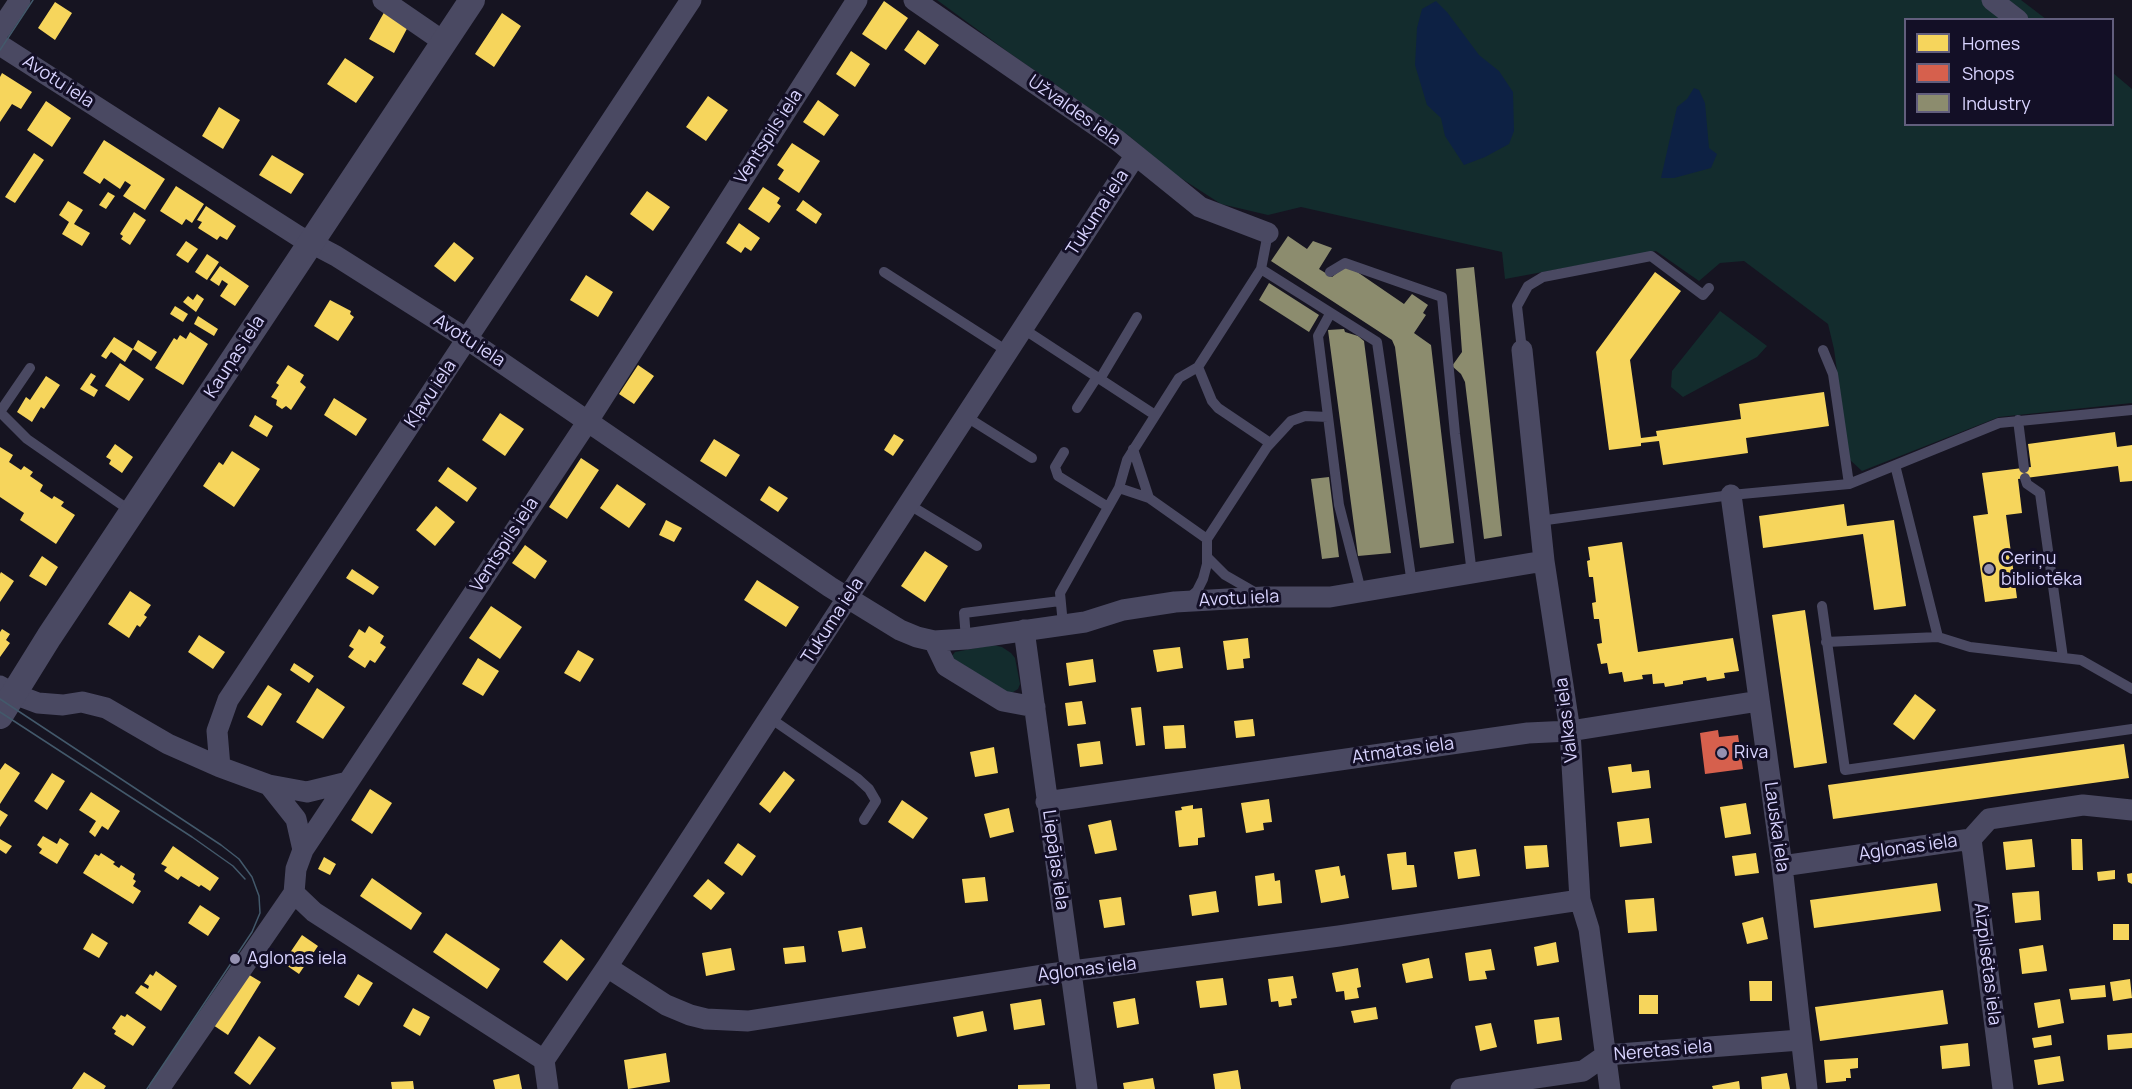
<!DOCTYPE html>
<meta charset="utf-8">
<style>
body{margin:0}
#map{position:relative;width:2132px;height:1089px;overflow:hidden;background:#161421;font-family:Manrope,sans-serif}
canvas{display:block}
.legend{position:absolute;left:1904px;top:18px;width:210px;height:108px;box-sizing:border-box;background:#130f26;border:2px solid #625e7d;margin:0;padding:8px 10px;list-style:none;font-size:18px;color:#d9d4ff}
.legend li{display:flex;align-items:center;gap:12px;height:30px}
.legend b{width:30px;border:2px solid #625e7d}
</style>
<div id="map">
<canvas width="2132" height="1089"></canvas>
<ul class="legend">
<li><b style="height:16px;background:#f6d55c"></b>Homes</li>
<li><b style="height:16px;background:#d6604d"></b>Shops</li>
<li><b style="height:16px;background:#8c8c6e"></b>Industry</li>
</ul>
</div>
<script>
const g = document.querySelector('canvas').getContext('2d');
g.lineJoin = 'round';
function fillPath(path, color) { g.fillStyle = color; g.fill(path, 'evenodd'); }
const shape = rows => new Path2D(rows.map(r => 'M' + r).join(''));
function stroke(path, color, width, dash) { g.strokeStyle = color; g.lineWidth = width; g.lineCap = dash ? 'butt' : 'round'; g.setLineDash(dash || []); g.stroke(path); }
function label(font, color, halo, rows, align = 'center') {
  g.font = font + ' Manrope,sans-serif'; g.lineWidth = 6; g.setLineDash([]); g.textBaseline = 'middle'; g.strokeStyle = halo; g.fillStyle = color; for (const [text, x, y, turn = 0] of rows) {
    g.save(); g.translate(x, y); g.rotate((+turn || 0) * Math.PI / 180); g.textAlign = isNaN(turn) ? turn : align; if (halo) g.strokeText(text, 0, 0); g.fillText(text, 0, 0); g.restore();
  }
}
fillPath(shape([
 [937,0,2021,0,2046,19,1906,20,1906,124,2112,124,2113,73,2132,89,2132,403,1999,417,1862,471,1849,459,1834,349,1828,324,1744,261,1720,263,1699,281,1656,251,1505,279,1502,252,1301,207,1268,215,1221,204,1173,173,1128,135,1008,52],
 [1720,311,1767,346,1757,357,1683,397,1671,387,1672,371],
 [993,645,1002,647,1011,653,1015,658,1020,684,1018,689,1010,694,951,657,955,652]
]), '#132c2d');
fillPath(shape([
 [1436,1,1447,12,1479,55,1499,71,1513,92,1514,131,1509,144,1485,157,1464,165,1445,136,1441,118,1427,105,1415,65,1417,28,1422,9],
 [1694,88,1699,90,1705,103,1709,148,1717,154,1711,168,1674,178,1661,178,1677,107,1687,99]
]), '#0d2144');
fillPath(shape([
 [884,1,908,18,886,50,862,34],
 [55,2,72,13,55,40,38,28],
 [386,9,410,23,394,53,369,39],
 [502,13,521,26,494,67,475,54],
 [918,30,939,45,925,65,904,50],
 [851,51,870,64,855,87,836,74],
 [345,58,374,77,356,103,327,84],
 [2,73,32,92,21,109,12,104,0,122,0,77],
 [708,96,728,110,706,141,686,127],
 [818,100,839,115,824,136,803,122],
 [46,101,71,118,52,147,27,130],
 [219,107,240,120,223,149,202,136],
 [104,140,165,179,145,210,123,196,131,185,125,181,120,189,104,178,100,184,83,173],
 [792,143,820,161,799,193,778,179,784,170,777,165],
 [34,153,44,160,15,203,5,197],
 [272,155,304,174,291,194,259,175],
 [176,186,204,204,192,223,186,219,182,225,160,211],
 [763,187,780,198,777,203,781,206,769,223,748,209],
 [647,191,670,207,653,231,630,214],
 [108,192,115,196,106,209,99,205],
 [803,200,822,214,816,224,796,210],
 [68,201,83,210,74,224,90,233,82,246,62,234,69,222,59,215],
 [206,206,236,226,227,240,220,236,217,240,198,228,202,222,197,220],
 [134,212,146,220,130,245,121,239,123,236,120,234],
 [739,223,760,238,751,251,745,247,741,253,726,243],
 [186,241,198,249,188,263,176,255],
 [454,242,474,258,455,282,434,266],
 [207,254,219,262,207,280,195,272],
 [220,266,249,286,235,306,220,296,228,284,222,280,219,286,210,280],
 [1655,272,1681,291,1630,360,1641,438,1657,436,1656,431,1741,419,1739,404,1824,392,1829,426,1746,438,1748,453,1663,465,1659,441,1641,443,1641,446,1609,450,1596,352],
 [586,275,613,292,598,317,570,300],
 [197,294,204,299,196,312,183,302,188,296,193,300],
 [330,300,351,311,350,314,354,317,338,341,314,326],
 [175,306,188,314,183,322,170,314],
 [198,316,218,329,214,336,194,324],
 [190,332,208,344,183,385,155,368,174,338,177,340,180,335,186,339],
 [114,337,133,349,125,362,111,352,106,359,101,356],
 [138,340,157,352,151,361,133,349],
 [120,363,144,379,129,401,105,386],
 [288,365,304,375,300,382,306,387,291,410,286,406,282,409,276,405,277,400,271,397,279,385,276,383],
 [638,365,654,376,634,404,619,394],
 [91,373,96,376,90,385,98,390,94,397,80,389],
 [46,376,60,385,44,409,41,407,32,422,17,412,26,397,30,400],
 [334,398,367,419,356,436,324,415],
 [500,413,524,429,505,456,482,440],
 [255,415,273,426,267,437,249,426],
 [2115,432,2117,447,2132,445,2132,481,2120,482,2118,466,2018,479,2022,513,2006,515,2017,598,1985,602,1973,516,1988,514,1982,473,2031,467,2028,444],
 [894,434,904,440,893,456,884,450],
 [714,439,740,455,726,477,700,461],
 [115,444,133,457,122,473,109,464,111,460,106,457],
 [0,447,13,455,9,462,21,470,24,466,33,472,30,476,43,485,40,491,52,499,54,496,64,502,61,506,75,515,56,544,20,520,24,513,0,497],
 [232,451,260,469,234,507,203,486,219,462,223,465],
 [581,458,599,470,567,519,549,507],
 [448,467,477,488,467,502,438,481],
 [617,484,646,504,629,528,600,508],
 [769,486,788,498,778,512,760,500],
 [1844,504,1847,526,1894,520,1906,606,1874,610,1863,534,1763,548,1759,516],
 [436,506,455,522,435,546,416,530],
 [666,520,682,528,674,542,659,535],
 [1622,542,1638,652,1733,638,1739,671,1724,673,1725,678,1707,681,1706,677,1683,681,1683,684,1665,687,1664,683,1653,684,1652,674,1642,675,1643,679,1624,682,1622,672,1609,674,1607,663,1601,664,1597,644,1602,643,1599,619,1594,619,1592,603,1596,602,1593,577,1589,577,1587,561,1590,560,1588,547],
 [525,545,547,561,535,579,512,563],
 [925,551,948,566,925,602,901,586],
 [42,556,58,567,46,586,29,576],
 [352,569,379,587,373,595,346,578],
 [1,572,14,581,0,602,0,574],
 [757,580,799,607,786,627,744,600],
 [130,591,151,605,144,615,147,617,140,627,137,625,129,638,108,624],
 [491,606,522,627,500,659,469,638],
 [1805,610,1827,763,1794,768,1772,615],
 [369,626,384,636,380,643,386,647,375,663,370,660,365,668,348,657,354,649,349,646,359,629,365,633],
 [2,629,10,634,6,640,10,643,0,657,0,632],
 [199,635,225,652,213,669,188,652],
 [1248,638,1250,658,1243,659,1244,668,1227,670,1223,641],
 [1180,647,1183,668,1157,672,1153,650],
 [578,650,594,659,580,682,564,673],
 [478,658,499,671,483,696,462,684],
 [1093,659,1096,682,1069,686,1066,663],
 [294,663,314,676,309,683,290,670],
 [268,685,282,694,262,726,247,717],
 [317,688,345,707,323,739,296,722],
 [1915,694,1936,710,1914,740,1893,724],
 [1082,701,1086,724,1068,726,1065,703],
 [1141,707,1145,745,1136,746,1131,708],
 [1253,719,1255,736,1236,738,1234,721],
 [1184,725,1186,748,1165,749,1163,726],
 [1100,741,1103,764,1080,767,1077,744],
 [2124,744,2129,778,1833,819,1828,785],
 [994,747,998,773,975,777,970,752],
 [5,763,20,773,0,804,0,770],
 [1631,764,1632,772,1649,770,1651,788,1612,793,1608,767],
 [784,771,795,780,770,813,759,804],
 [52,773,65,781,47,810,34,801],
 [370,789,392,803,372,834,351,820],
 [91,792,120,811,108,830,102,826,95,837,89,832,96,821,79,810],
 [1269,799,1272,822,1263,823,1264,830,1246,833,1241,803],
 [902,800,928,818,913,839,888,822],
 [1746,803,1751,834,1725,838,1720,807],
 [1193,805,1193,809,1202,808,1205,837,1198,838,1198,845,1179,847,1175,811,1182,810,1181,807],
 [1009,808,1014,832,990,838,984,814],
 [0,810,8,815,0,827],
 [1649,818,1652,843,1620,847,1617,822],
 [1111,820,1117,850,1095,854,1088,825],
 [43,836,57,844,60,838,69,844,57,864,39,853,42,849,37,845],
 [0,839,12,846,6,854,0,850],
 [2032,839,2035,867,2006,870,2003,842],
 [2071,839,2082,839,2083,870,2072,870],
 [738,843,756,856,742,876,724,863],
 [1547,845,1549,867,1526,869,1524,846],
 [173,846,219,878,210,891,201,885,199,887,181,876,178,880,164,871,167,867,161,864],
 [1476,849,1480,876,1458,879,1454,852],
 [1406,852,1407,865,1414,865,1417,887,1392,890,1387,854],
 [101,853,115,862,113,864,119,868,121,865,135,874,133,879,136,881,133,886,141,891,133,904,83,873,95,854,99,856],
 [1756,853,1759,873,1735,876,1732,856],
 [324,857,336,864,330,875,318,869],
 [1339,866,1341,876,1345,875,1349,898,1321,903,1315,870],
 [2115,870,2115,879,2098,881,2097,872],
 [1274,873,1275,881,1280,880,1282,903,1258,906,1255,876],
 [2132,873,2132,884,2128,882,2127,874],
 [985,877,988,901,965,903,962,879],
 [372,878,422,913,411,930,360,896],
 [708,879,725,893,711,910,693,896],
 [1937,883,1941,911,1814,928,1810,900],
 [1216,891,1219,912,1192,916,1189,895],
 [2039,891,2041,920,2015,923,2012,893],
 [1121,897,1125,925,1104,928,1099,900],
 [1654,898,1657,931,1628,933,1625,900],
 [200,905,220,918,208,936,188,923],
 [1763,917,1768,939,1747,944,1742,923],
 [2113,924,2129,924,2129,940,2113,940],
 [862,927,866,948,842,952,838,931],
 [92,933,108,943,99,958,83,949],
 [446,933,500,969,487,989,433,952],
 [302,935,318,946,299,974,283,963],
 [561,939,585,959,567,981,543,962],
 [1556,942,1559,962,1537,966,1534,947],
 [2043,945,2047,971,2022,974,2019,949],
 [804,946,806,962,785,964,783,948],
 [731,948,735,970,706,976,702,953],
 [1491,949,1495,970,1485,971,1487,979,1469,981,1465,953],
 [1429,958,1433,978,1406,983,1402,964],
 [1358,968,1361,987,1357,988,1359,998,1345,1000,1344,991,1336,992,1332,973],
 [156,971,177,986,161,1011,135,993,141,985,148,989,149,986,144,983,150,974,153,976],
 [246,973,261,982,228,1035,213,1025],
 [358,974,373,983,359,1006,344,997],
 [1293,976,1297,998,1291,999,1292,1005,1279,1007,1278,1001,1271,1002,1268,979],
 [1223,978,1227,1005,1200,1008,1196,981],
 [2130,979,2132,998,2113,1001,2110,982],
 [1749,981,1772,981,1772,1001,1750,1001],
 [2105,985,2106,997,2071,1000,2069,989],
 [1943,990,1948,1024,1820,1041,1815,1007],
 [1639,995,1658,995,1658,1014,1639,1014],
 [1135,998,1139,1024,1117,1028,1113,1002],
 [1041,999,1045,1025,1014,1030,1010,1004],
 [2060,999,2064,1023,2038,1028,2034,1003],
 [1376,1007,1378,1019,1354,1023,1351,1011],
 [413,1008,430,1017,420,1036,403,1026],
 [983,1011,987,1031,957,1037,953,1017],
 [127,1014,146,1027,133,1046,114,1034,116,1031,112,1028,121,1015,125,1017],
 [1559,1017,1562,1040,1537,1044,1534,1020],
 [1491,1023,1497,1047,1480,1051,1475,1026],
 [2132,1033,2132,1048,2108,1050,2107,1035],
 [2051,1035,2052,1045,2034,1048,2032,1038],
 [259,1036,276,1048,250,1085,234,1073],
 [1968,1043,1970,1066,1942,1069,1940,1046],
 [666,1053,670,1082,628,1089,624,1060],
 [2060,1056,2064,1081,2038,1085,2034,1060],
 [1858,1058,1858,1068,1850,1069,1851,1078,1846,1078,1846,1081,1826,1083,1824,1060],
 [1238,1070,1241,1089,1215,1089,1213,1074],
 [84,1072,106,1086,104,1089,72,1089],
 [1787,1073,1790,1089,1762,1089,1761,1077],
 [519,1074,522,1089,495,1089,493,1080],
 [1153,1078,1155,1089,1124,1089,1123,1083],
 [413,1081,414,1089,392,1089,391,1082],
 [1739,1081,1740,1089,1713,1089,1712,1086],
 [1050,1084,1050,1089,1018,1089,1018,1085]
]), '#f6d55c');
fillPath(shape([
 [1718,730,1719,737,1738,735,1743,769,1705,774,1700,733]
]), '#d6604d');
fillPath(shape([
 [1288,236,1307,249,1313,241,1332,248,1319,269,1332,277,1347,265,1404,304,1412,294,1428,305,1423,313,1426,315,1414,333,1431,345,1454,543,1420,548,1395,347,1392,340,1271,261],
 [1474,267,1502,536,1484,539,1465,382,1461,374,1452,366,1462,352,1456,269],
 [1269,283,1319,315,1309,332,1259,300],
 [1344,329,1345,332,1358,336,1364,341,1391,553,1358,556,1328,330],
 [1329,477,1339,557,1322,559,1311,479]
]), '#8c8c6e');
stroke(shape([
 [1261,269,1377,342,1412,584],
 [884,272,1007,351],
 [1330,272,1345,263,1442,297,1455,434,1472,574],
 [1330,314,1318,336,1339,505,1361,591],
 [1022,328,1155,415],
 [1522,350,1517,306,1528,286,1543,277,1651,256,1703,295,1709,288],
 [1823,350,1833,374,1849,484],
 [1198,367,1212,401,1218,408,1270,443],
 [1100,379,1137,317],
 [1077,408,1097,377],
 [0,412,27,439,132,512],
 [0,412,30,368],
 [965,416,1032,458],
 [2018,420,2024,468],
 [1133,449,1149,498],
 [1064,452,1055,467,1058,476,1108,507],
 [1895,465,1938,637],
 [2025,478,2027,484,2040,493,2063,658],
 [1119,488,1149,498,1207,539,1267,447,1291,421,1305,416,1328,417],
 [908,504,977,546],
 [1539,521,1731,495,1849,484,1999,423,2132,410],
 [1207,557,1225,575,1258,594],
 [1188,599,1197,591,1203,579,1207,564,1207,539],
 [1822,606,1845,770,2132,729],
 [1063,625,1060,593,1119,488,1127,460,1179,378,1198,367,1261,269,1268,233],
 [966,639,964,613,1060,601],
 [1826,642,1938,637,1970,647,2081,660,2132,689],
 [770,718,857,778,869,789,876,801,864,820]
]), '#4a4962', 10);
stroke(shape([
 [383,0,444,42],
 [914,0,1117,140,1200,207,1268,233],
 [1992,0,2018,20],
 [0,30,20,0],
 [0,45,298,236,336,256,467,339,830,587,900,630,917,637,934,641,966,639,1085,622,1123,610,1175,602,1264,597,1330,597,1544,561],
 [1522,350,1544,561,1570,731,1580,900,1589,929,1610,1089],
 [1731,495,1782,866,1807,1089],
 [1024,630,1087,1089],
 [934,641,946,666,1003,701,1035,707],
 [0,686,14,694,38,703,63,705,82,702,106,708,168,744,220,767,269,785,307,792,348,782],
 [220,767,217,731,228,700,691,0],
 [269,785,296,819,303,850],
 [1046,802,1528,733,1570,731,1759,701],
 [1971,839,2003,1089],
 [1782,866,1971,839,1989,819,2083,805,2132,810],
 [294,893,314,912,544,1060],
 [607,967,666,1005,690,1015,706,1019,748,1021,1042,975,1339,936,1580,900],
 [159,1089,294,893,296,869,303,850,588,421,857,0],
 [548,1089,544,1060,607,967,1135,156],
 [1461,1089,1583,1071,1606,1055,1800,1040]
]), '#4a4962', 21);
stroke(shape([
 [0,716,49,637,472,0]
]), '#4a4962', 26);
stroke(shape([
 [0,50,33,0],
 [0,699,221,845,239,859,252,877,259,896,260,913,252,932,147,1089],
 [0,712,192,837,233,866,245,879]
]), '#43596b', 1.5);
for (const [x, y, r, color] of [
 [1989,569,6,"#9591b1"],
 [1722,753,6,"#9591b1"],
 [235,959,6,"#9591b1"]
]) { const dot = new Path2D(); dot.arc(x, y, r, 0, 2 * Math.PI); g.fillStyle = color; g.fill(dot); stroke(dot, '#130f26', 2); }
label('18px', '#d9d4ff', '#130f26', [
 ["Avotu iela",58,82,33],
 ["Užvaldes iela",1074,111,35],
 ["Ventspils iela",769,137,-57],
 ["Tukuma iela",1098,213,-57],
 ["Avotu iela",469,341,33],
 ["Kauņas iela",235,357,-57],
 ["Kļavu iela",431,394,-56],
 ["Ventspils iela",505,545,-57],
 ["Avotu iela",1239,599,-3],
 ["Tukuma iela",833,621,-57],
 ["Valkas iela",1567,720,-97],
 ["Atmatas iela",1403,751,-8],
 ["Lauska iela",1776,827,82],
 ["Aglonas iela",1908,848,-8],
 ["Liepājas iela",1055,860,82],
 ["Aizpilsētas iela",1987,964,83],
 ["Aglonas iela",1087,970,-7],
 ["Neretas iela",1663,1051,-5]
]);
label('18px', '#d9d4ff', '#130f26', [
 ["Ceriņu",2001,559],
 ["bibliotēka",2001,580],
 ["Riva",1734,753],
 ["Aglonas iela",247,959]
], 'left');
</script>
